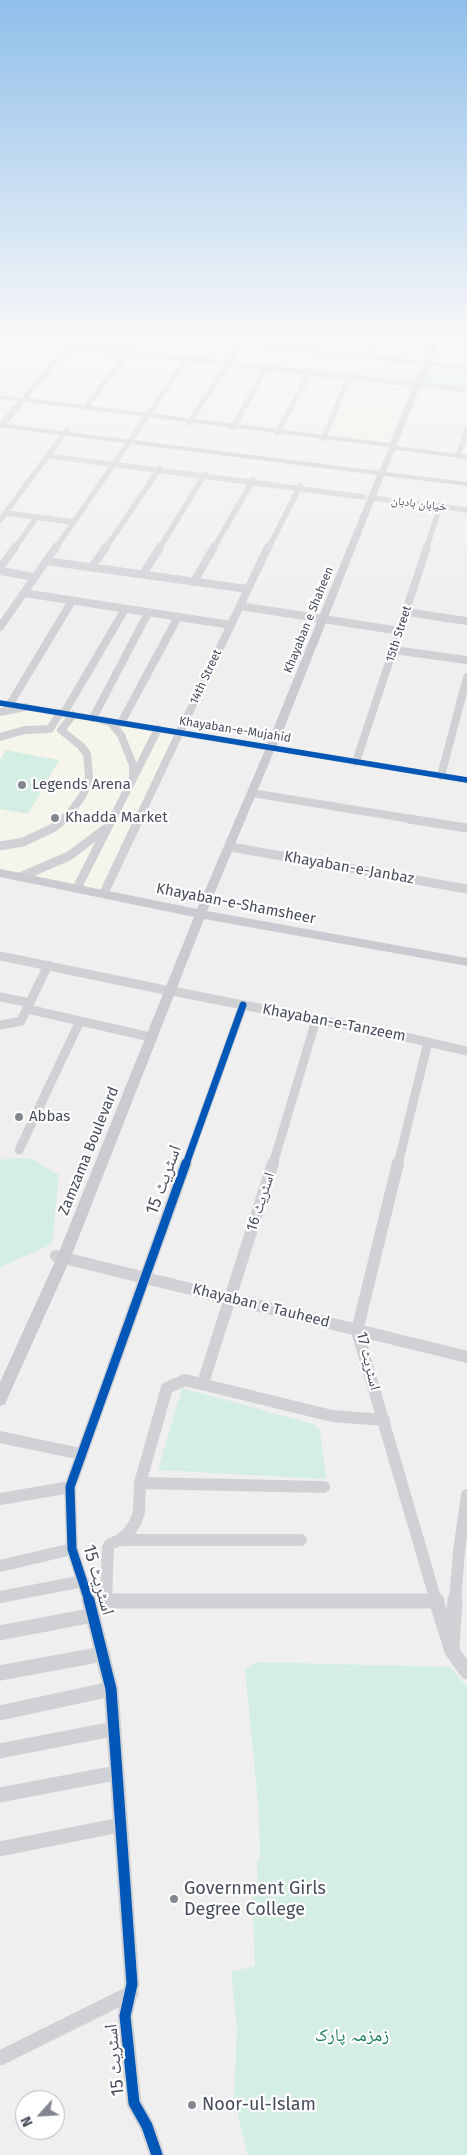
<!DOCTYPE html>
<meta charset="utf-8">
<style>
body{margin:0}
#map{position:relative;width:467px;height:2155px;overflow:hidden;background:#f0efef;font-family:"Fira Sans",sans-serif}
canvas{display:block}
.north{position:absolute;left:15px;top:2090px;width:50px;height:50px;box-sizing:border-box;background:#fff;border:1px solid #b5b8bd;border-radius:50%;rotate:244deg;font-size:14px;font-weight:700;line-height:20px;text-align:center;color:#474d5b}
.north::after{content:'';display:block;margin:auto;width:18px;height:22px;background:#82868f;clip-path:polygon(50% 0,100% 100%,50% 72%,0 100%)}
</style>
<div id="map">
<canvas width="467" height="2155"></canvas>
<div class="north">N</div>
</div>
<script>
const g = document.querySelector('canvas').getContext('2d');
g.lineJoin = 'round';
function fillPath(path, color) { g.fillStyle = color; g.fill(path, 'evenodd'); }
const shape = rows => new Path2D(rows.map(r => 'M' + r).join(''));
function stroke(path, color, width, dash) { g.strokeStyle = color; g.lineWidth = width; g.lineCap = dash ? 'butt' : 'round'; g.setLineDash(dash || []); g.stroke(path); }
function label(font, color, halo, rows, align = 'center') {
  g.font = font + ' "Fira Sans","Noto Naskh Arabic",sans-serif'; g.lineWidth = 4.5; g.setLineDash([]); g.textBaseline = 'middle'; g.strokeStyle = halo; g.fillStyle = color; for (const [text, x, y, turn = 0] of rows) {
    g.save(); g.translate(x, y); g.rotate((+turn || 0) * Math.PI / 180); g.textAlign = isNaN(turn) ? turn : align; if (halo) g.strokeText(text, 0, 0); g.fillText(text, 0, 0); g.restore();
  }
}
fillPath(shape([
 [0,703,180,732,104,893,0,873]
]), '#f6f5eb');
fillPath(shape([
 [442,367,452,368,449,376,456,378,460,369,467,370,467,387,419,382,423,373],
 [6,750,59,760,28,814,0,809,0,760],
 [11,1158,32,1159,59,1175,52,1244,0,1267,0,1160],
 [182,1388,313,1424,320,1430,326,1479,158,1470],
 [256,1662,450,1667,467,1687,467,2155,247,2155,234,2097,237,2026,231,1972,255,1966,252,1891,258,1889,257,1859,260,1859,259,1813,245,1669]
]), '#d4eee3');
fillPath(shape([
 [351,379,409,385,384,443,327,437]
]), '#f1f0e6');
stroke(shape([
 [408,334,467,340],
 [0,335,65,342],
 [200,336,201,334],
 [69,346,412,384],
 [370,355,380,334],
 [417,384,467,390],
 [85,408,130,350],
 [189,423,241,343],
 [233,428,267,366],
 [277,433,311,371],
 [323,439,350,375],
 [49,456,364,497],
 [458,456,467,428],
 [372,498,467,510],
 [6,513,73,522],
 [0,520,67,430],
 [14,549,37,517],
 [55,549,188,357],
 [105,549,160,468],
 [159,549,205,474],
 [213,549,253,480],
 [268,549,300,486],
 [426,549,441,504]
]), '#d0d1d5', 5.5);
stroke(shape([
 [46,561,247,589],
 [92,567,106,547],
 [0,568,15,547],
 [0,571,35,577],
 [143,574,160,547],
 [194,582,214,547],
 [24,593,231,625],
 [240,606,400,631],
 [406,612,467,621],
 [0,627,56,547],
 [394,650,467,660],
 [10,704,72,601],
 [0,712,25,707],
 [64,713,125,609],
 [93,718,148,613],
 [102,720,110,722,121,735,133,765,133,775],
 [121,723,178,617],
 [0,737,25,730,50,729,60,713],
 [356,762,427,547],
 [441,776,467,677],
 [252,793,417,820],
 [62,820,70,813,83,795,89,776,87,754,81,746,61,730,73,715],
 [112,820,158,729],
 [138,820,268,547]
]), '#d0d1d5', 8);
stroke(shape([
 [409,819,467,828],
 [0,846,23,842,53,828,64,819],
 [231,847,467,889],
 [20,877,69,856,105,829],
 [77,888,112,819],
 [104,893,139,819],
 [0,956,165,990],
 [172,991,401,1036,467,1051],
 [0,997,30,1003],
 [27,1009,146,1036],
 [0,1025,21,1021,48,965],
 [19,1150,80,1021],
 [186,1164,243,1005],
 [273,1164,316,1020],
 [398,1164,428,1042]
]), '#d0d1d5', 9);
stroke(shape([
 [398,1163,357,1331,436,1601],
 [56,1256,467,1357],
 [203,1383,273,1163],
 [0,1437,81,1454],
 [140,1483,324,1487],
 [0,1499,70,1487],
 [120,1540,301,1540],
 [0,1566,72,1549],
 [0,1597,83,1581],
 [89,1601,72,1549,70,1487,186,1163],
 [90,1601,437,1601],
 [106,1601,108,1548,110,1544,120,1540,129,1532,135,1523,139,1512,140,1483,167,1388,185,1380,332,1416,384,1420],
 [455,1601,459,1551,467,1495]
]), '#d0d1d5', 12);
stroke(shape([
 [89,1600,111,1689,132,1984,125,2016,134,2103,147,2126,157,2155],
 [436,1600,452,1651,467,1672],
 [90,1601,437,1601],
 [0,1633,94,1615],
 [452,1646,455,1600],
 [0,1673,103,1654],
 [0,1713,111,1689],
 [0,1751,113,1729],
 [0,1795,116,1773],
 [0,1849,120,1825],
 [0,2058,131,1993]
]), '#d0d1d5', 15);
fillPath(shape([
 [76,334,82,334,28,398,390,443,422,365,159,336,156,334,177,334,424,361,435,334,441,334,430,362,467,366,467,370,429,366,396,446,467,455,467,459,395,450,386,472,467,482,467,486,384,476,277,746,467,777,467,783,274,751,207,911,467,958,467,966,204,919,71,1257,5,1404,0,1406,0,1382,57,1257,194,917,0,877,0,869,197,909,265,750,0,706,0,700,267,744,377,475,3,428,0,429,0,422,18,401,0,399,0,395,21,398,76,334],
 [25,402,388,447,389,447,379,471,7,424,25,402]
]), '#cacbd0');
stroke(shape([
 [0,703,467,780]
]), '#0057b8', 5.5);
stroke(shape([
 [186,1164,243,1005]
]), '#0057b8', 7);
stroke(shape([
 [89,1601,72,1549,70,1487,186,1163]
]), '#0057b8', 9);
stroke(shape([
 [89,1600,111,1689,132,1984,125,2016,134,2103,147,2126,157,2155]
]), '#0057b8', 11);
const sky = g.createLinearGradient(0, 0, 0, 636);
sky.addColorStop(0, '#8fbfea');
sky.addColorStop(0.53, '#f8f8f8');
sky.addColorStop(1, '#f8f8f800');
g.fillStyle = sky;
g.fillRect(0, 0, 467, 636);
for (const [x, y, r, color] of [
 [22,785,5,"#82868f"],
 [55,818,5,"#82868f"],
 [19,1117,5,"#82868f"],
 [174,1899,5,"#82868f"],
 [192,2105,5,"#82868f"]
]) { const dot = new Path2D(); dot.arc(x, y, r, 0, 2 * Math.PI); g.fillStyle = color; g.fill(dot); stroke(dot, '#fff', 2); }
label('12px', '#474d5b', '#fff', [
 ["خیابان بادبان",419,504,7],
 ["Khayaban e Shaheen",309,620,-68],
 ["15th Street",399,634,-72],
 ["14th Street",206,677,-65],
 ["Khayaban-e-Mujahid",235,730,9]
]);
label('15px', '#474d5b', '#fff', [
 ["Legends Arena",32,785],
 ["Khadda Market",65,818],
 ["Abbas",29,1117]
], 'left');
label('15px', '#474d5b', '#fff', [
 ["Khayaban-e-Janbaz",349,868,10],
 ["Khayaban-e-Shamsheer",236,904,11],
 ["Khayaban-e-Tanzeem",334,1023,11],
 ["Zamzama Boulevard",89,1151,-68],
 ["اسٹریٹ 16",261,1202,-72],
 ["Khayaban e Tauheed",261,1306,14],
 ["اسٹریٹ 17",368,1361,76]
]);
label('18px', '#474d5b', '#fff', [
 ["اسٹریٹ 15",164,1180,-70],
 ["اسٹریٹ 15",98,1580,74],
 ["اسٹریٹ 15",115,2060,-96]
]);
label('18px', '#474d5b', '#fff', [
 ["Government Girls",184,1889],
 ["Degree College",184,1910],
 ["Noor-ul-Islam",202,2105]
], 'left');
label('18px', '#187b5e', '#fff', [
 ["زمزمہ پارک",352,2036]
]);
</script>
